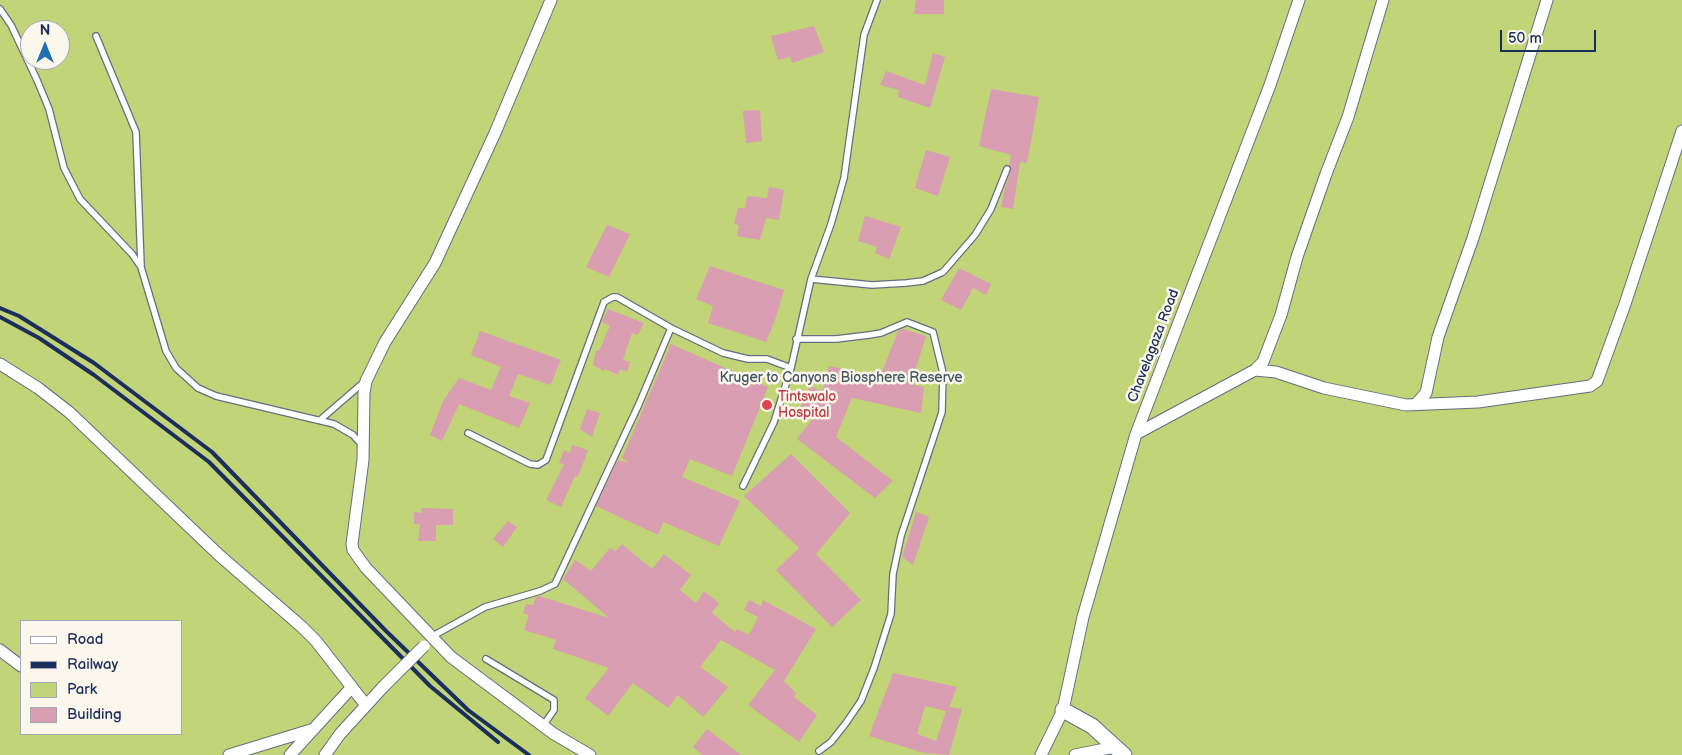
<!DOCTYPE html>
<style>
body{margin:0}
#map{position:relative;width:1682px;height:755px;overflow:hidden;background:#f4ddc2;font-family:"Balsamiq Sans",sans-serif}
canvas{display:block}
.legend{position:absolute;left:20px;top:620px;width:162px;height:115px;box-sizing:border-box;background:#fbf7ec;border:1px solid #a1a7b3;margin:0;padding:6px 9px;list-style:none;font-size:15px;color:#1b2f5e}
.legend li{display:flex;align-items:center;gap:10px;height:25px}
.legend b{width:25px;border:1px solid #a1a7b3}
.north{position:absolute;left:20px;top:20px;width:50px;height:50px;box-sizing:border-box;background:#fbf7ec;border:1px solid #a1a7b3;border-radius:50%;rotate:0deg;font-size:14px;font-weight:700;line-height:20px;text-align:center;color:#1b2f5e}
.north::after{content:'';display:block;margin:auto;width:18px;height:22px;background:#1f6fb2;clip-path:polygon(50% 0,100% 100%,50% 72%,0 100%)}
.scale{position:absolute;left:1500px;top:30px;width:96px;height:22px;box-sizing:border-box;border:2px solid #1b2f5e;border-top:0;padding-left:6px;font-size:15px;line-height:18px;white-space:nowrap;color:#1b2f5e;-webkit-text-stroke:4px #fbf7ec;paint-order:stroke}
</style>
<div id="map">
<canvas width="1682" height="755"></canvas>
<ul class="legend">
<li><b style="height:6px;background:#fff"></b>Road</li>
<li><b style="height:6px;background:#1b2f5e"></b>Railway</li>
<li><b style="height:14px;background:#c1d477"></b>Park</li>
<li><b style="height:14px;background:#d99eb1"></b>Building</li>
</ul>
<div class="north">N</div>
<div class="scale">50 m</div>
</div>
<script>
const g = document.querySelector('canvas').getContext('2d');
g.lineJoin = 'round';
function fillPath(path, color) { g.fillStyle = color; g.fill(path, 'evenodd'); }
const shape = rows => new Path2D(rows.map(r => 'M' + r).join(''));
function stroke(path, color, width, dash) { g.strokeStyle = color; g.lineWidth = width; g.lineCap = dash ? 'butt' : 'round'; g.setLineDash(dash || []); g.stroke(path); }
function label(font, color, halo, rows, align = 'center') {
  g.font = font + ' "Balsamiq Sans",sans-serif'; g.lineWidth = 5; g.setLineDash([]); g.textBaseline = 'middle'; g.strokeStyle = halo; g.fillStyle = color; for (const [text, x, y, turn = 0] of rows) {
    g.save(); g.translate(x, y); g.rotate((+turn || 0) * Math.PI / 180); g.textAlign = isNaN(turn) ? turn : align; if (halo) g.strokeText(text, 0, 0); g.fillText(text, 0, 0); g.restore();
  }
}
fillPath(shape([
 [0,0,1682,0,1682,755,0,755],
 [30,30,60,30,60,60,30,60],
 [21,621,181,621,181,734,21,734]
]), '#c1d477');
fillPath(shape([
 [916,0,944,0,944,14,914,14],
 [814,26,824,52,792,63,790,57,778,60,771,36],
 [933,53,945,57,930,108,898,97,899,90,880,85,886,71,925,85],
 [991,89,1039,97,1027,163,1020,162,1013,209,1001,207,1005,188,1011,170,1009,165,1011,155,979,146],
 [760,110,762,141,746,143,743,111],
 [926,150,950,157,938,196,915,188],
 [769,187,784,190,779,220,766,218,760,240,737,236,739,225,734,224,738,208,745,208,747,196,767,198],
 [865,216,901,227,889,259,875,253,877,247,858,241],
 [607,225,630,234,609,277,586,267],
 [710,266,784,290,775,320,766,342,708,323,713,306,696,299],
 [959,268,991,284,986,295,973,288,961,310,941,300],
 [608,309,644,323,638,335,632,333,623,360,630,362,627,372,620,369,618,375,605,369,604,371,593,365,596,350,599,351,610,326,602,322],
 [903,329,926,336,911,384,924,387,921,413,852,398,836,437,893,481,875,498,797,439,814,417,798,410,802,404,798,401,802,391,806,393,810,386,822,391,829,366,880,377,898,331],
 [480,331,561,360,550,385,518,374,509,396,530,403,519,428,459,404,442,441,430,435,443,401,459,378,491,390,501,367,471,355],
 [671,344,768,387,732,476,690,459,682,477,740,501,719,546,663,522,658,535,596,506,618,460,630,463,622,458],
 [587,409,600,413,592,437,580,429],
 [572,445,588,450,578,477,575,476,561,507,546,500,564,464,559,463,564,450,570,453],
 [791,454,850,513,816,554,861,600,832,627,776,570,799,548,744,496],
 [421,508,453,509,453,525,436,525,436,541,418,541,420,524,414,524,414,512,422,513],
 [916,512,929,517,913,565,902,557],
 [508,521,517,527,503,547,493,539],
 [622,544,652,569,664,554,691,575,680,590,696,603,704,591,719,603,712,613,735,632,737,629,749,635,758,617,744,610,749,600,761,606,763,600,816,629,784,681,796,693,794,697,817,715,799,742,748,705,775,670,721,640,700,667,728,687,703,717,678,695,668,708,633,683,608,716,585,698,609,668,553,649,556,640,524,630,529,615,523,613,526,604,533,605,536,597,539,596,609,618,563,579,575,560,591,571,610,548,616,551],
 [893,673,957,687,949,707,962,709,949,755,924,753,869,736],
 [925,706,946,711,936,741,917,734],
 [707,729,741,755,702,755,693,747]
]), '#d99eb1');
const service = shape([
 [0,9,11,25,37,80,49,109,64,168,80,199,132,254,141,267,166,351,176,368,198,388,216,396,334,424,353,435,362,445],
 [96,36,136,132,141,265],
 [811,279,872,285,906,283,923,281,943,272,975,235,991,209,1007,169],
 [796,339,836,339,869,335,881,333,907,322,933,332,943,373,942,412,901,536,893,574,891,614,874,668,861,701,846,723,831,742,819,751],
 [320,420,364,382],
 [468,433,530,464,538,465,546,460,604,302,613,297,617,297,671,328,723,353,748,359,767,359,791,368,811,279,831,224,844,178,864,35,877,0],
 [743,486,774,422,791,368],
 [431,637,485,607,540,591,555,584,639,404,671,328],
 [486,659,554,700,554,710,543,726]
]);
const minor = shape([
 [551,0,495,133,435,263,385,342,366,381,364,393,363,460,352,544,353,550,366,568,451,657,554,734,590,755],
 [0,364,38,388,69,412,219,555,302,627,316,641,365,704],
 [1255,370,1276,372,1324,388,1406,405,1478,402,1590,386,1597,381,1625,304,1682,131],
 [1416,404,1426,393,1438,337,1473,238,1547,0],
 [1136,434,1255,370,1263,362,1281,315,1297,257,1326,174,1348,117,1383,0],
 [0,650,21,666],
 [229,755,314,729],
 [290,755,352,687],
 [325,755,340,734,383,687],
 [1041,755,1063,710,1083,617,1136,434,1270,85,1299,0],
 [1075,755,1115,747]
]);
const tertiary = shape([
 [1063,710,1092,726,1124,755]
]);
stroke(service, '#676c81', 8);
stroke(minor, '#676c81', 13);
stroke(tertiary, '#676c81', 17);
stroke(service, '#fff', 5.5);
stroke(minor, '#fff', 11);
stroke(tertiary, '#fff', 15);
stroke(shape([
 [0,308,19,316,94,363,212,452,386,631,468,710,529,755],
 [0,317,39,338,94,375,209,462,430,686,498,742]
]), '#1b2f5e', 4);
const minorBridge = shape([
 [383,687,424,646]
]);
stroke(minorBridge, '#676c81', 13, []);
stroke(minorBridge, '#fff', 11);
for (const [x, y, r, color] of [
 [767,405,6,"#e0444e"]
]) { const dot = new Path2D(); dot.arc(x, y, r, 0, 2 * Math.PI); g.fillStyle = color; g.fill(dot); stroke(dot, '#fbf7ec', 2); }
label('14px', '#1b2f5e', '#fbf7ec', [
 ["Chavelagaza Road",1154,346,-69]
]);
label('14px', '#445864', '#fbf7ec', [
 ["Kruger to Canyons Biosphere Reserve",841,378]
]);
label('14px', '#be3a42', '#fbf7ec', [
 ["Tintswalo",778,397],
 ["Hospital",778,413]
], 'left');
</script>
